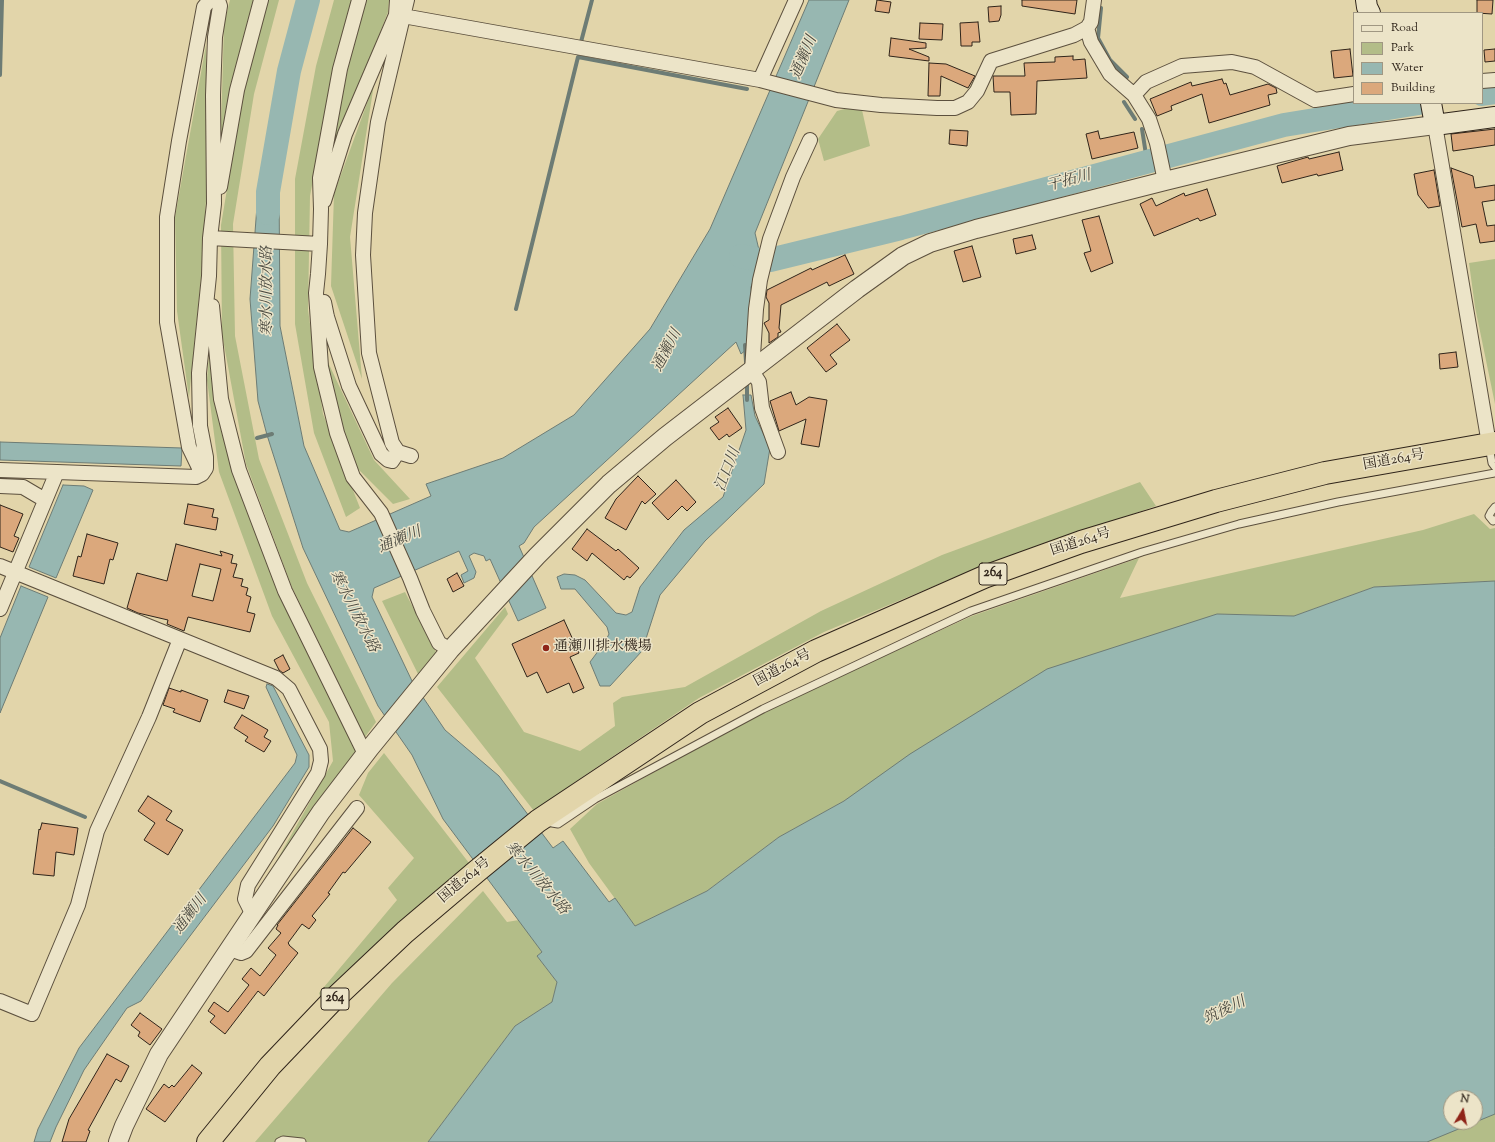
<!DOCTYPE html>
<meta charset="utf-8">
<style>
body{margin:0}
#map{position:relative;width:1495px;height:1142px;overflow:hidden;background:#e2d5aa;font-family:"Sorts Mill Goudy",serif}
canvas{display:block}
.legend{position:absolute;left:1353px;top:12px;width:130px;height:92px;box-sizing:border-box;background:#ece4c8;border:1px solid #a09782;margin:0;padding:5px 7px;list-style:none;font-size:12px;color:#2f241a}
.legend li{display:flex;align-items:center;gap:8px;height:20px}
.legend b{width:20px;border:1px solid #a09782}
.north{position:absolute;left:1443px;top:1090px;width:40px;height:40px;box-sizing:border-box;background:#ece4c8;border:1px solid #a09782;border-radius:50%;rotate:10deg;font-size:11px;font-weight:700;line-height:16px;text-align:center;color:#2f241a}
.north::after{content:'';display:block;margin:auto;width:14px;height:18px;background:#8f2418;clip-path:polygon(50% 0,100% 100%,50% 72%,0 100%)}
</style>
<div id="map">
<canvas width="1495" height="1142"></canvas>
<ul class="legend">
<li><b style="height:5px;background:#ece4c8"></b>Road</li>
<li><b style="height:11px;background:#b3bd88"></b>Park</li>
<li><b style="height:11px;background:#97b7b1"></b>Water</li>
<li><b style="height:11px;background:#dba87c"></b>Building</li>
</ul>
<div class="north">N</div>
</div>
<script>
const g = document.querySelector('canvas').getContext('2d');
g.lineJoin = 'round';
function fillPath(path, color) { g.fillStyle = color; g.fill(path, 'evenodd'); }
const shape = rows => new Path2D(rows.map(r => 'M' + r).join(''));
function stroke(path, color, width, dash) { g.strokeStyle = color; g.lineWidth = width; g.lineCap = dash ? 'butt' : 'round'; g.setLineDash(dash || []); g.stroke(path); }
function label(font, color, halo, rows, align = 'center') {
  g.font = font + ' "Sorts Mill Goudy","Noto Serif JP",serif'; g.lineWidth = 3; g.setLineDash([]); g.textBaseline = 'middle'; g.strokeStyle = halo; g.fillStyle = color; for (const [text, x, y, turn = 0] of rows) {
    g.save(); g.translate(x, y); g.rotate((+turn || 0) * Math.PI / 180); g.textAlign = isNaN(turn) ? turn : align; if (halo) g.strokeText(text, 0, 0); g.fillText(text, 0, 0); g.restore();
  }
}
fillPath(shape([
 [230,0,255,0,220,162,224,24],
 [268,0,279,0,254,94,233,224,235,336,259,459,307,583,376,722,365,737,291,585,246,464,222,334,221,225,244,88],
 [334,0,352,0,334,68,310,196,308,310,323,414,360,508,346,517,314,433,295,324,295,179,316,66],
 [366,0,389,0,388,12,328,167,351,54],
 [206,45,206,201,201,278,189,398,177,311,175,217],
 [374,84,350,237,362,379,331,286,334,194],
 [852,107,862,110,870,146,824,161,818,139,837,111],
 [1495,259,1495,404,1475,307,1469,263],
 [210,344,234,473,357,751,264,883,333,761,329,722,272,616,219,472,207,380],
 [326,358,374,460,410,499,393,504,358,469,341,425],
 [1140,482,1156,506,975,569,824,632,699,698,578,780,534,811,437,687,505,607,508,614,475,658,524,732,580,751,615,726,613,703,622,697,685,687,821,611,942,555],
 [1474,514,1490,529,1495,528,1495,581,1374,587,1294,616,1217,614,844,801,779,837,707,891,635,926,589,863,570,829,597,804,764,711,972,616,1139,558,1120,598,1423,530],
 [405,592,437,654,418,674,382,601],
 [384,753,469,863,321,999,319,993,397,900,388,888,414,858,359,795,368,773],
 [483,891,507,922,519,920,542,952,537,956,557,982,552,1002,515,1026,428,1142,255,1142,392,983],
 [1495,1100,1495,1142,1395,1142,1451,1122,1475,1122]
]), '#b3bd88');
const water = shape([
 [809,0,849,0,755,233,759,250,756,273,751,287,753,344,741,354,736,342,534,527,524,543,519,546,546,608,518,621,490,559,486,561,484,556,474,553,469,556,476,572,474,578,464,583,461,575,468,571,459,551,374,588,372,597,412,681,445,730,499,776,553,848,563,841,609,902,615,898,635,926,707,891,779,837,844,801,910,754,1047,669,1217,614,1294,616,1374,587,1495,581,1495,1114,1427,1142,428,1142,515,1026,552,1002,557,982,537,956,542,952,443,819,412,755,378,706,303,548,267,435,258,401,250,299,259,179,279,181,280,326,304,446,340,530,349,532,431,496,426,484,503,458,574,415,650,329,710,229,809,0],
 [1451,1098,1475,1098,1475,1122,1451,1122,1451,1098],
 [743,395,751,395,755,416,770,448,764,484,705,541,660,595,642,651,610,686,600,686,590,662,605,642,609,634,607,627,575,589,561,589,557,577,564,574,575,575,585,580,616,613,626,615,632,612,640,587,684,530,723,497,746,430,743,395],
 [0,442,182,448,181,466,0,460,0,442],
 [63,485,84,486,93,490,56,578,29,567,63,485],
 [21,586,48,597,0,713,0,638,21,586],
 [267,684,273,686,309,755,309,767,273,826,141,1001,127,1008,84,1070,56,1127,50,1142,34,1142,38,1129,79,1048,295,763,297,755,266,687,267,684]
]);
fillPath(water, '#97b7b1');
stroke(water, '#6d7c75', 1);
stroke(shape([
 [1101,8,1098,38,1110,60,1127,77],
 [581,42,592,0],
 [0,75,2,0],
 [1124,102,1135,119],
 [1142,129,1147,161],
 [516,309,578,57,747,89],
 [745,345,746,362],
 [747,381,747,400],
 [257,438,272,434],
 [0,781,85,817]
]), '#6d7c75', 4);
stroke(shape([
 [1482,94,1495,92],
 [268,213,268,192,289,71,308,0],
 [741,256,759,260,770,260,901,228,1284,125,1419,103]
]), '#97b7b1', 24);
const building = shape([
 [877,0,891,2,889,13,875,11,877,0],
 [1022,0,1077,0,1075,14,1022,6,1022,0],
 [1477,0,1493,0,1492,14,1477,13,1477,0],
 [1001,6,1001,15,999,21,989,22,988,7,1001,6],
 [978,22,980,42,972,42,972,46,961,46,960,23,978,22],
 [920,23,943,24,942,40,919,39,920,23],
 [891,38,926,43,926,48,909,49,929,57,929,61,889,56,891,38],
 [1350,49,1353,76,1334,78,1331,51,1350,49],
 [1495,49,1495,61,1485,62,1484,50,1495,49],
 [1073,56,1073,60,1085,59,1087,78,1037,81,1036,114,1011,115,1010,92,994,92,993,76,1025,76,1024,63,1055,62,1055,57,1073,56],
 [929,63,946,64,975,76,968,88,941,76,940,96,928,96,929,63],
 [1222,79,1224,84,1226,83,1230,95,1268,84,1276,88,1277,93,1268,95,1270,105,1209,123,1202,94,1171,106,1172,110,1157,116,1150,99,1191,82,1192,86,1222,79],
 [1495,129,1495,145,1453,151,1451,134,1495,129],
 [950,130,968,131,967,146,949,144,950,130],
 [1098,131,1100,139,1134,132,1138,148,1092,159,1086,134,1098,131],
 [1339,152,1343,170,1318,176,1317,174,1282,183,1277,166,1308,157,1309,159,1339,152],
 [1451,168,1473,176,1475,188,1495,185,1495,200,1482,202,1487,226,1495,225,1495,241,1480,243,1476,224,1462,227,1451,168],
 [1434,170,1440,206,1428,208,1418,195,1414,174,1434,170],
 [1207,189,1216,215,1200,221,1198,218,1154,236,1140,204,1152,198,1156,206,1184,193,1185,196,1207,189],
 [1099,216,1113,263,1091,272,1084,253,1091,251,1082,220,1099,216],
 [1032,235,1036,249,1016,254,1013,239,1032,235],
 [972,246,981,277,963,282,954,251,972,246],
 [845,255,854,274,829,286,827,282,781,305,779,328,781,332,778,333,778,337,769,343,769,333,764,323,769,320,769,303,766,297,767,290,811,268,812,270,845,255],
 [837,324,850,340,830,355,837,364,826,372,807,348,837,324],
 [1456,352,1458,367,1440,369,1439,354,1456,352],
 [791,392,796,405,809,397,827,400,819,447,801,444,806,419,779,431,770,401,791,392],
 [728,408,742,428,729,437,727,434,719,440,710,428,719,422,715,417,728,408],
 [638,476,656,494,645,504,642,501,626,530,605,518,616,499,638,476],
 [676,480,696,502,687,511,682,506,668,520,652,503,676,480],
 [188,504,214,509,212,517,218,518,216,530,184,524,188,504],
 [0,505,23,514,14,536,19,538,13,552,0,547,0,505],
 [587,529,616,551,618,549,639,568,630,578,627,576,624,580,592,553,587,561,572,549,587,529],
 [87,534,118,543,113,560,110,559,104,584,73,576,78,556,81,557,87,534],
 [176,544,222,556,220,551,233,555,231,563,237,564,233,577,243,579,241,586,248,588,246,595,251,597,247,612,255,614,250,632,188,617,184,631,167,624,168,620,138,613,127,608,137,573,167,581,176,544],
 [200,564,221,569,213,601,192,596,200,564],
 [457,573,464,586,453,592,447,579,457,573],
 [564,620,579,653,570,657,584,688,573,693,569,683,547,693,537,672,527,677,512,644,564,620],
 [283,655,290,669,283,673,279,670,274,660,283,655],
 [169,688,181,692,181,690,208,700,200,722,173,712,175,709,163,705,169,688],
 [228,690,249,696,244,709,224,702,228,690],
 [242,715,268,730,264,737,271,741,264,752,245,741,248,737,234,728,242,715],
 [148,796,172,811,166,820,183,830,168,855,144,840,155,823,138,811,148,796],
 [42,823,78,828,74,855,56,852,54,876,33,874,39,829,40,830,42,823],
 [353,828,371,842,345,873,343,872,328,893,330,894,312,916,316,920,309,929,302,924,288,943,289,944,289,945,298,953,264,996,258,991,225,1034,210,1022,215,1016,208,1011,214,1002,228,1012,249,985,242,979,251,968,260,976,276,955,268,948,281,933,276,929,278,925,277,925,353,828],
 [140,1013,162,1029,150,1045,138,1036,140,1032,131,1025,140,1013],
 [107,1054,129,1066,121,1082,116,1079,88,1130,90,1131,86,1142,62,1142,69,1119,107,1054],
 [192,1065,202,1073,165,1122,146,1109,164,1084,169,1088,172,1085,174,1087,192,1065]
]);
fillPath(building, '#dba87c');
stroke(building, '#2f241a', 1);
const service = shape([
 [1489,446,1492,463,1495,467],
 [1495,507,1491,512,1489,516,1493,521,1495,520],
 [546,822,558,824,595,799,763,709,971,611,1142,552,1239,524,1338,502,1495,473],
 [279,1142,283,1140,302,1142]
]);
const minor = shape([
 [397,0,396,15,403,16,760,80,836,100,881,105,937,108,955,108,968,102,977,91,991,61,1074,35,1087,28,1091,22,1094,0],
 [407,0,378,122,365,213,363,255,369,353,392,443,398,452,411,456],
 [1087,28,1091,42,1110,74,1134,95,1149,119,1157,143,1165,181],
 [760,80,796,0],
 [1482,81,1495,80],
 [1134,95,1146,82,1182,66,1232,62,1255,67,1315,100,1354,94],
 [1435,125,1489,444],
 [220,187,237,90,261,0],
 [324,201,345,134,396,15],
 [210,238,214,204,213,95,215,37,220,6,218,0],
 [320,244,321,209,320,178,340,69,359,0],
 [324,302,327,317,349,386,381,454,388,460,392,461,398,452],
 [212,306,221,399,239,470,285,591,365,754],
 [778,452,762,408,759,382,752,371,756,309,760,280,770,239,793,177,810,140],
 [0,470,57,472],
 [202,474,189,447,167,322,167,217,179,141,204,7,210,0],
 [0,486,23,487,45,500],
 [0,566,276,678,289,689,320,749,321,761,318,773,248,885,245,899,253,915],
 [0,609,57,472,196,477,202,474,206,468,206,457,200,426,199,373,209,276,210,238,320,244,318,274,316,293,321,367,337,433,353,477,381,513,410,578,423,611,439,643,450,650],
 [230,949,241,953,246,951,357,808],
 [0,1001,32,1014,78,905,97,831,149,717,180,639]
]);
const tertiary = shape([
 [118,1142,124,1126,159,1054,321,812,370,748,450,650,537,556,609,484,665,437,857,289,903,256,930,243,976,229,1165,181,1349,136,1435,125]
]);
const secondary = shape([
 [1366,0,1367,7,1370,13],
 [1431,103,1435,125,1495,117]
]);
const trunk = shape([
 [208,1142,270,1066,333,1000,405,932,477,871,538,821,700,713,816,651,984,577,1081,542,1216,501,1325,473,1495,443]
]);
stroke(service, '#5c503e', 9);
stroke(minor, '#5c503e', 16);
stroke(tertiary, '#5c503e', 20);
stroke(secondary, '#2f241a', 22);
stroke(trunk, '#2f241a', 24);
stroke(service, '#ece4c8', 7);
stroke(minor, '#ece4c8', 14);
stroke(tertiary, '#ece4c8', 18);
stroke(secondary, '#ece4c8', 20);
stroke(trunk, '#e2d5aa', 22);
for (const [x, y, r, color] of [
 [546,648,4,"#8f2418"]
]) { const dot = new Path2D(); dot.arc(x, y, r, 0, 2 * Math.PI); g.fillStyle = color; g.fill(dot); stroke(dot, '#ece4c8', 1.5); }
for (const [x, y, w] of [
 [993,574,28],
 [335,999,28]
]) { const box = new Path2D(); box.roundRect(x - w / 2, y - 11, w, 22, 3); g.fillStyle = '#ece4c8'; g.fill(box); stroke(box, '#2f241a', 1); }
label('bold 13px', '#2f241a', null, [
 ["264",993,574],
 ["264",335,999]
]);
label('14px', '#2f241a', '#ece4c8', [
 ["国道264号",1394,461,-10],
 ["国道264号",1081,543,-18],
 ["国道264号",783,669,-28],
 ["国道264号",465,881,-40]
]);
label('14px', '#2f241a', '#ece4c8', [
 ["通瀬川排水機場",554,648]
], 'left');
label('italic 15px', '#494940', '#ece4c8', [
 ["通瀬川",805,58,-67],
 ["干拓川",1069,182,-15],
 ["寒水川放水路",268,291,-90],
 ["通瀬川",668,351,-62],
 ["江口川",729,470,-69],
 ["通瀬川",400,541,-23],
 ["寒水川放水路",353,612,63],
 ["寒水川放水路",536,879,50],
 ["通瀬川",191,915,-52],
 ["筑後川",1225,1012,-26]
]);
</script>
